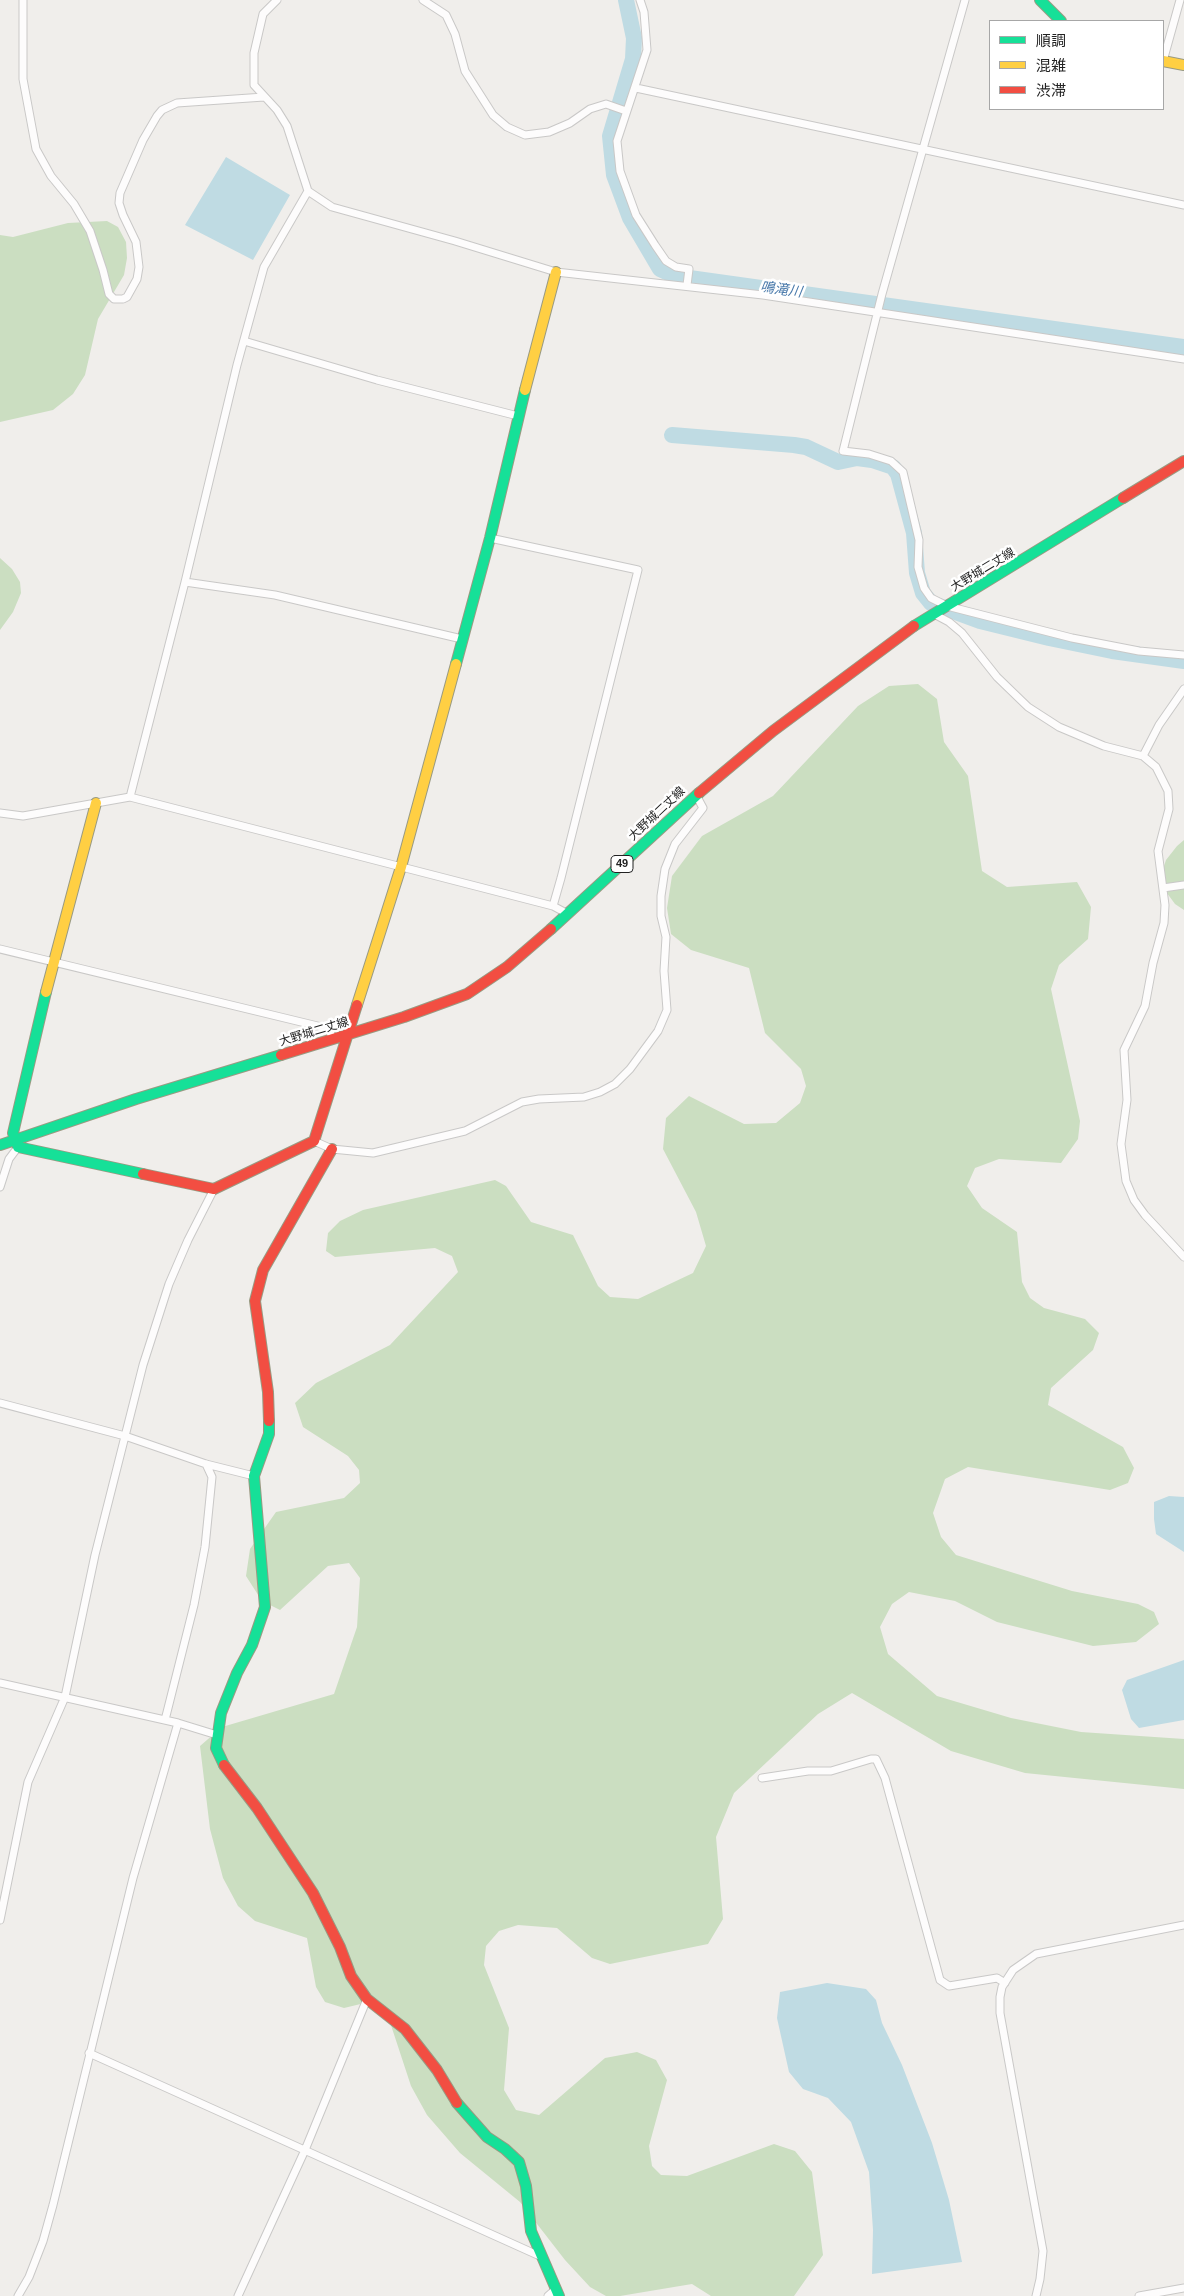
<!DOCTYPE html>
<meta charset="utf-8">
<style>
body{margin:0}
#map{position:relative;width:1184px;height:2296px;overflow:hidden;background:#f0eeeb;font-family:Arial,"Noto Sans JP",sans-serif}
canvas{display:block}
.legend{position:absolute;left:989px;top:20px;width:175px;height:90px;box-sizing:border-box;background:#fff;border:1px solid #a7a7a7;margin:0;padding:6px 9px;list-style:none;font-size:15px;color:#222}
.legend li{display:flex;align-items:center;gap:10px;height:25px}
.legend b{width:25px;border:1px solid #a7a7a7}
</style>
<div id="map">
<canvas width="1184" height="2296"></canvas>
<ul class="legend">
<li><b style="height:6px;background:#16e098"></b>順調</li>
<li><b style="height:6px;background:#ffcf43"></b>混雑</li>
<li><b style="height:6px;background:#f24e42"></b>渋滞</li>
</ul>
</div>
<script>
const g = document.querySelector('canvas').getContext('2d');
g.lineJoin = 'round';
function fillPath(path, color) { g.fillStyle = color; g.fill(path, 'evenodd'); }
const shape = rows => new Path2D(rows.map(r => 'M' + r).join(''));
function stroke(path, color, width, dash) { g.strokeStyle = color; g.lineWidth = width; g.lineCap = dash ? 'butt' : 'round'; g.setLineDash(dash || []); g.stroke(path); }
function label(font, color, halo, rows, align = 'center') {
  g.font = font + ' Arial,"Noto Sans JP",sans-serif'; g.lineWidth = 5; g.setLineDash([]); g.textBaseline = 'middle'; g.strokeStyle = halo; g.fillStyle = color; for (const [text, x, y, turn = 0] of rows) {
    g.save(); g.translate(x, y); g.rotate((+turn || 0) * Math.PI / 180); g.textAlign = isNaN(turn) ? turn : align; if (halo) g.strokeText(text, 0, 0); g.fillText(text, 0, 0); g.restore();
  }
}
fillPath(shape([
 [107,221,118,227,126,242,127,258,124,275,98,319,85,375,73,394,53,410,0,422,0,235,13,237,68,223],
 [0,558,12,569,20,582,21,593,13,612,0,630],
 [918,684,937,699,944,742,968,776,982,871,1007,887,1077,882,1091,907,1088,939,1059,965,1051,989,1080,1121,1078,1139,1061,1163,999,1159,975,1168,967,1186,982,1208,1017,1232,1022,1282,1030,1298,1044,1308,1085,1319,1099,1333,1093,1350,1051,1388,1048,1405,1123,1447,1134,1468,1128,1483,1110,1490,968,1467,945,1479,933,1513,941,1537,956,1555,1072,1591,1138,1604,1154,1612,1159,1624,1136,1642,1093,1646,997,1622,955,1601,909,1592,892,1604,880,1627,888,1654,937,1696,1011,1718,1081,1732,1184,1739,1184,1789,1025,1773,951,1751,852,1693,818,1714,734,1793,716,1837,723,1919,708,1944,610,1964,592,1958,557,1928,518,1925,499,1931,486,1946,484,1965,509,2028,504,2090,516,2110,539,2115,605,2058,637,2052,656,2060,667,2080,649,2146,652,2166,661,2175,687,2176,774,2144,795,2151,812,2172,823,2255,794,2296,711,2296,692,2284,620,2296,606,2296,590,2287,565,2260,520,2202,460,2153,427,2115,411,2086,385,2007,373,2001,344,2008,325,2002,316,1987,307,1938,255,1921,238,1906,223,1878,210,1829,200,1746,222,1727,334,1694,357,1627,360,1578,349,1563,328,1566,280,1610,262,1601,246,1576,250,1549,276,1512,344,1498,360,1483,359,1470,348,1456,303,1427,295,1403,316,1383,390,1345,458,1272,452,1256,435,1248,335,1257,326,1251,328,1233,340,1221,363,1210,495,1180,506,1186,531,1222,573,1235,598,1286,610,1297,638,1299,693,1273,706,1246,696,1212,663,1149,666,1118,689,1096,744,1124,776,1123,800,1103,806,1086,801,1069,765,1033,749,968,691,950,671,934,667,908,672,876,702,836,773,796,858,706,889,686],
 [1184,840,1184,910,1175,904,1164,889,1162,872,1166,860,1177,846]
]), '#cbdec1');
fillPath(shape([
 [226,157,290,195,253,260,185,225],
 [1169,1496,1184,1497,1184,1552,1156,1534,1154,1519,1154,1502],
 [1184,1660,1184,1720,1139,1728,1131,1719,1122,1690,1127,1680],
 [827,1983,866,1989,876,2000,882,2023,902,2065,932,2143,949,2200,962,2262,872,2274,873,2230,869,2172,851,2122,828,2098,803,2089,789,2072,777,2018,780,1992]
]), '#bfdbe3');
stroke(shape([
 [626,0,634,38,633,59,610,136,614,175,630,218,660,269,675,276,1184,347],
 [672,435,794,445,806,447,838,462,857,458,872,460,893,467,898,474,914,533,917,573,923,593,931,603,980,621,1049,638,1112,651,1184,661]
]), '#bfdbe3', 16);
const street = shape([
 [23,0,23,79,36,149,51,176,74,204,90,231,103,270,109,294,114,299,123,299,127,297,137,279,139,267,136,242,123,215,119,203,120,193,143,140,157,116,162,110,177,103,264,97],
 [277,0,263,14,254,53,254,85,277,110,287,126,308,191,332,207,455,241,556,272,763,295,1184,359],
 [423,0,446,15,455,34,465,71,493,115,507,127,525,135,549,132,570,123,590,109,606,104,626,111],
 [640,0,644,12,647,50,617,141,620,171,636,215,655,245,666,261,676,267,689,269,687,285],
 [965,0,882,294,843,451,869,454,891,461,903,472,919,540,918,567,924,588,931,598,947,606,1072,638,1139,651,1184,655],
 [1163,61,1180,0],
 [636,88,1184,205],
 [244,341,377,380,518,416],
 [490,538,638,570,561,878,553,906],
 [185,582,275,595,462,639],
 [934,614,949,622,962,633,997,677,1028,707,1059,727,1078,735,1104,746,1143,756,1156,767,1168,791,1169,809,1158,851,1165,905,1164,923,1153,963,1145,1006,1124,1050,1127,1100,1121,1144,1126,1181,1134,1200,1145,1215,1184,1257],
 [1143,756,1159,725,1184,689],
 [130,797,185,582,237,365,264,267,308,191],
 [0,813,23,816,130,797,553,906,568,914],
 [1163,888,1184,885],
 [0,949,330,1029,332,1040],
 [314,1141,332,1149,373,1153,465,1131,522,1102,539,1099,584,1097,600,1092,615,1084,630,1069,658,1031,667,1010,664,971,666,937,661,916,661,896,665,869,675,844,703,808,696,795],
 [0,1187,9,1159,18,1147],
 [0,1403,125,1436,206,1464,254,1476],
 [0,1683,178,1723,217,1735],
 [165,1720,194,1605,205,1547,212,1477,206,1464],
 [762,1778,808,1771,831,1771,871,1759,876,1759,885,1778,940,1980,949,1986,997,1978,1005,1983],
 [0,1920,28,1782,65,1697,95,1555,143,1365,169,1284,188,1240,214,1189],
 [89,2053,542,2257],
 [18,2296,29,2277,43,2241,53,2205,133,1878,178,1723],
 [238,2296,305,2150,367,1999],
 [548,2296,555,2290],
 [1036,2296,1040,2279,1043,2251,1000,2013,1000,1997,1002,1987,1013,1970,1036,1954,1184,1925],
 [1139,2296,1184,2288]
]);
const fast = shape([
 [1040,0,1061,21],
 [914,626,1123,498],
 [456,664,490,538,525,390],
 [551,929,699,793],
 [46,992,13,1133,18,1147,143,1174],
 [0,1145,136,1099,281,1055],
 [224,1765,216,1748,221,1713,237,1673,252,1645,265,1607,254,1476,269,1434,269,1421],
 [457,2103,487,2137,505,2149,519,2162,526,2186,531,2231,559,2296]
]);
const slow = shape([
 [1163,61,1184,65],
 [525,390,556,272],
 [46,992,96,803],
 [357,1005,401,867,456,664]
]);
const jam = shape([
 [1123,498,1184,461],
 [699,793,773,731,914,626],
 [281,1055,404,1017,467,994,507,967,551,929],
 [143,1174,214,1189,314,1141,357,1005],
 [269,1421,268,1392,255,1301,263,1270,332,1149],
 [224,1765,257,1808,313,1893,340,1947,351,1976,367,1999,405,2029,437,2070,457,2103]
]);
stroke(street, '#c9c8c7', 9);
stroke(fast, '#999a82', 12);
stroke(slow, '#999a82', 12);
stroke(jam, '#999a82', 12);
stroke(street, '#fdfcfc', 7);
stroke(fast, '#16e098', 10);
stroke(slow, '#ffcf43', 10);
stroke(jam, '#f24e42', 10);
for (const [x, y, w] of [
 [622,864,22]
]) { const box = new Path2D(); box.roundRect(x - w / 2, y - 8.5, w, 17, 4); g.fillStyle = '#fff'; g.fill(box); stroke(box, '#222', 1); }
label('bold 11px', '#222', null, [
 ["49",622,864]
]);
label('12px', '#222', '#fff', [
 ["大野城二丈線",983,570,-31],
 ["大野城二丈線",657,814,-43],
 ["大野城二丈線",314,1032,-17]
]);
label('italic 14px', '#4a7aab', '#fff', [
 ["鳴滝川",781,290,8]
]);
</script>
